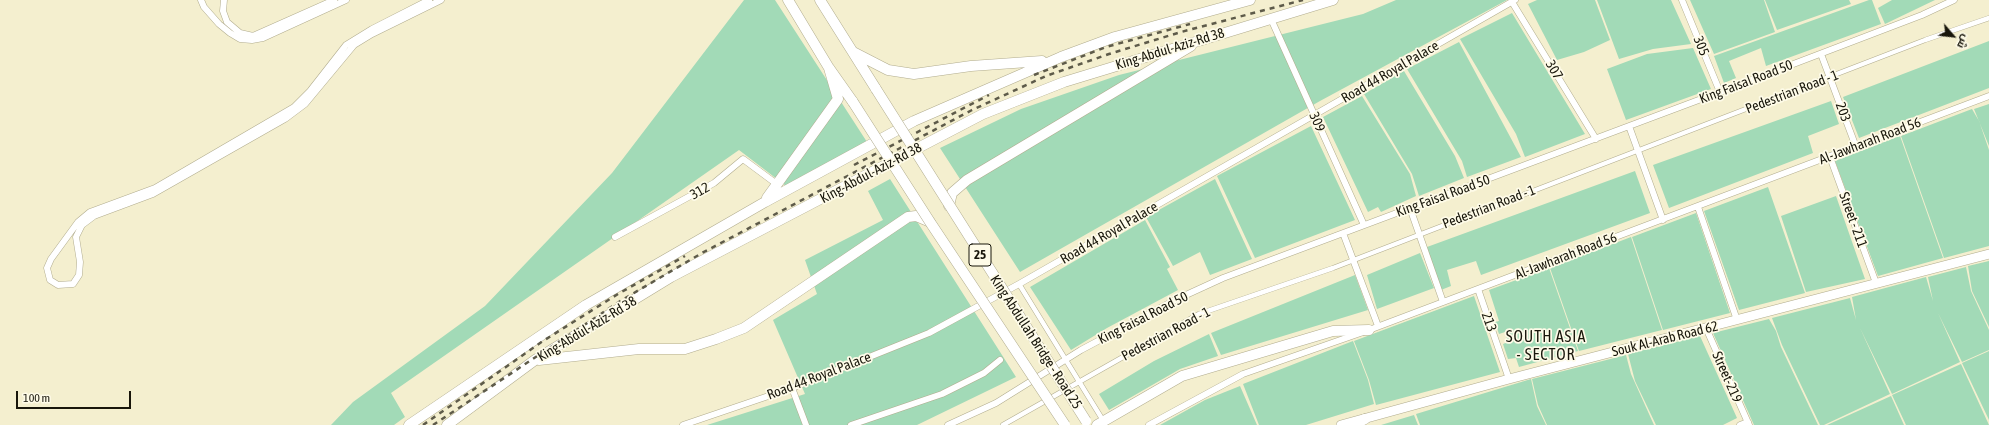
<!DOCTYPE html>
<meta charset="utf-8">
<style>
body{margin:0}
#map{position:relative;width:1989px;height:425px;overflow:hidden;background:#f4efcf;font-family:"Asap Condensed",Cairo,sans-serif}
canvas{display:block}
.north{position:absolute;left:1933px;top:16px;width:40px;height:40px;-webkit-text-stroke:3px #fefbe8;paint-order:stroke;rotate:118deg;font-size:11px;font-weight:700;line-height:16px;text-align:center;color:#18160b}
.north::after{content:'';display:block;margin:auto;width:14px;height:18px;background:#18160b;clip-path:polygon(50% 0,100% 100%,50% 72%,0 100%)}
.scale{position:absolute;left:16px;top:391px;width:115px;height:18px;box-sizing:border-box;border:2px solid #18160b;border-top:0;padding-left:5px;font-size:12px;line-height:14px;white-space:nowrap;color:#18160b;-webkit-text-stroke:3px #fefbe8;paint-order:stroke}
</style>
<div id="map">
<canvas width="1989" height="425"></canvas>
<div class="north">ش</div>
<div class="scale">100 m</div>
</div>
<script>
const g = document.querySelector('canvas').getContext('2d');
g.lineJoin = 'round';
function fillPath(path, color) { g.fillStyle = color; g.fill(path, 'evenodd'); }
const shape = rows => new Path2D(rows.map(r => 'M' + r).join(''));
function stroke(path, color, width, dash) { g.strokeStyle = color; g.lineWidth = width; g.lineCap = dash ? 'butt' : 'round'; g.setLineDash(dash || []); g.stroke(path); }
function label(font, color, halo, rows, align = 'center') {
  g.font = font + ' "Asap Condensed",sans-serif'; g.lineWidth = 3.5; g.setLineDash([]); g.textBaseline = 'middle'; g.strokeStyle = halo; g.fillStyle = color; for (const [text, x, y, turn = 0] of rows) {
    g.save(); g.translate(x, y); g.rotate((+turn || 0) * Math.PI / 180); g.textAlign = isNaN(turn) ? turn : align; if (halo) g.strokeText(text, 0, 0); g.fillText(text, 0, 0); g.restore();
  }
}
fillPath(shape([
 [744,0,775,0,867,142,786,186,739,150,391,393,405,417,394,425,331,425,353,402,485,306,612,173],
 [1396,0,1507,0,1320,101,1020,272,940,148,1021,109,1119,75,1363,14],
 [1537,0,1595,0,1610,40,1584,52,1557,60,1528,4],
 [1597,0,1671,0,1691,44,1653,49,1619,59],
 [1690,0,1764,0,1775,32,1714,54],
 [1765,0,1849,0,1851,4,1777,30],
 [1869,0,1872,0,1881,24,1766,66,1761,48,1729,61,1736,78,1724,83,1714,56],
 [1892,0,1935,0,1885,24,1878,8],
 [1512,13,1585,134,1525,157,1516,134,1460,39],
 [1989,41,1989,88,1859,138,1843,97],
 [1459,42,1521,157,1467,177,1462,161,1407,69],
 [1693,48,1711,89,1626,120,1607,69,1647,54],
 [1404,71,1455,156,1464,178,1419,196,1412,174,1364,94],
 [1362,96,1410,174,1416,196,1381,212,1378,207,1368,212,1323,117],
 [1831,101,1839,124,1808,136,1813,153,1669,208,1653,165],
 [1989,104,1989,146,1974,109],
 [1972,109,1979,121,1989,150,1989,246,1944,258,1901,136],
 [1311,126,1355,220,1255,258,1217,176],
 [1900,136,1943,258,1878,276,1835,161],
 [1635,171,1650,213,1481,275,1476,261,1447,270,1451,286,1441,290,1427,247],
 [890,179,1016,377,917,425,707,425,805,394,773,320,817,294,805,260,883,220,868,191],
 [1215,179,1252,259,1210,275,1200,252,1173,266,1146,217],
 [1768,187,1805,293,1739,310,1704,211],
 [1836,196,1865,279,1806,292,1781,216],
 [1696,213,1730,313,1663,330,1632,237],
 [1145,220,1170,267,1167,269,1178,290,1107,328,1071,350,1030,287],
 [1631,237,1662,330,1579,351,1550,268],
 [1420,253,1434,288,1377,309,1367,275],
 [1989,261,1989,327,1972,291,1968,266],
 [1966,267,1971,291,1989,330,1989,350,1962,362,1938,313,1960,362,1892,394,1860,328,1890,394,1824,425,1820,425,1782,345,1772,318,1850,298,1856,320,1852,297,1926,277,1933,301,1928,277],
 [1549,268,1578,351,1519,367,1516,358,1508,359,1503,344,1508,342,1505,332,1499,334,1495,322,1499,321,1489,290],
 [1355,275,1368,310,1221,355,1211,333],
 [1474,296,1500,372,1376,405,1369,380,1354,341],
 [1769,319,1776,331,1781,347,1818,425,1754,425,1713,333],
 [1209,334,1218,356,1180,369,1109,410,1099,394,1154,361],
 [1700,336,1737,418,1723,425,1656,425,1635,381,1628,354],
 [1353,341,1368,380,1374,404,1306,425,1259,425,1243,384],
 [1989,351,1989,420,1962,363],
 [1626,355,1631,374,1654,425,1547,425,1538,405,1532,379],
 [1961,364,1989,425,1906,425,1892,395],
 [1531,379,1537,406,1546,425,1471,425,1470,422,1471,425,1420,425,1416,414],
 [1240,386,1257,425,1160,425,1205,400],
 [1891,396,1904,425,1827,425],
 [1414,415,1418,425,1381,425]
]), '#a2dab7');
const pedestrian = shape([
 [1019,284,1104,422],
 [1003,425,1199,314,1333,268,1925,40,1989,18]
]);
const minor = shape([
 [201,0,204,7,219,24,230,33,240,39,252,40,263,38,346,0],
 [224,0,223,11,227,22,240,33,253,36,334,0],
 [429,0,372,29,346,45,310,91,294,107,155,188,90,212,78,222,51,259,47,268,50,280,58,285,73,284,79,275,80,262,76,237,82,225,94,216,153,194,285,119,305,104,354,45,372,34,441,0],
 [1682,0,1720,92],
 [1512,2,1596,139],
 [1271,19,1364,225],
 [1821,54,1856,147],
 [1629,126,1663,220],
 [1830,157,1876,283],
 [1698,207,1737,320],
 [1410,208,1443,302],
 [1343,233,1378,326],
 [615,237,714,183,743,159,778,185],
 [1478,289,1509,379],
 [1706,328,1749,425],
 [792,388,806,425],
 [683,425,792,388,929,333,1019,284,1515,0],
 [851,425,942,394,984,373,1000,360],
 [948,425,996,403,1081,350,1175,300,1223,278,1720,92,1922,15,1954,0],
 [1149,425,1243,374,1369,330,1989,96],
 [1740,425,1748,422]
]);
const secondary = shape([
 [1341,425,1509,379,1989,254]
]);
const primary = shape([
 [788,0,829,68,853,102],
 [820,0,876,89],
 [853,52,888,70,914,74,971,66,1042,61],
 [767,198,838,99,829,68],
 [949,206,952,193,967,180,1191,46],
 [539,360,639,349,685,349,716,339,744,328,908,217,916,216,930,222],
 [409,425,586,305,765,202,914,121,1061,57,1115,37,1250,0],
 [447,425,535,360,671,277,983,114,1064,82,1333,0],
 [1097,425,1182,376,1333,331,1369,330],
 [1354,425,1365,419]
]);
stroke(pedestrian, '#b1ac8e', 5.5);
stroke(minor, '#b1ac8e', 7);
stroke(secondary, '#b1ac8e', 10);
stroke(primary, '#b1ac8e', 11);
stroke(pedestrian, '#fff', 4.5);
stroke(minor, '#fff', 6);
stroke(secondary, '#fff', 9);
stroke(primary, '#fff', 10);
stroke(shape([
 [1034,75,1106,47,1190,24],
 [854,165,989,95],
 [423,425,543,341,618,294,685,256],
 [433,425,622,300,702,253,972,110,1046,76,1109,54,1181,32,1303,0]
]), '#5e5b4a', 2.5, [5, 5]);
const primaryBridge = shape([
 [876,89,1086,421],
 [853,102,930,222,1065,425]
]);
stroke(primaryBridge, '#b1ac8e', 11, []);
stroke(primaryBridge, '#fff', 10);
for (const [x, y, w] of [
 [980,255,22]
]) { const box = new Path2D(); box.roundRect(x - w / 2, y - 11, w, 22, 3); g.fillStyle = '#fefbe8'; g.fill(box); stroke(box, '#18160b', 1); }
label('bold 13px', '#18160b', null, [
 ["25",980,255]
]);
label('14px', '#18160b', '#fefbe8', [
 ["305",1701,46,68],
 ["King-Abdul-Aziz-Rd 38",1170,49,-17],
 ["307",1554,70,59],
 ["Road 44 Royal Palace",1390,72,-30],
 ["King Faisal Road 50",1746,82,-21],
 ["Pedestrian Road - 1",1792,92,-21],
 ["203",1843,112,70],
 ["309",1317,122,66],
 ["Al-Jawharah Road 56",1870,141,-21],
 ["King-Abdul-Aziz-Rd 38",871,173,-28],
 ["312",700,191,-29],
 ["King Faisal Road 50",1443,196,-20],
 ["Pedestrian Road - 1",1489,207,-21],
 ["Street - 211",1853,220,70],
 ["Road 44 Royal Palace",1109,233,-30],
 ["Al-Jawharah Road 56",1566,256,-21],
 ["King Faisal Road 50",1143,318,-27],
 ["213",1489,322,71],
 ["King-Abdul-Aziz-Rd 38",587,329,-31],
 ["Pedestrian Road - 1",1166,334,-28],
 ["Souk Al-Arab Road 62",1665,339,-14],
 ["King Abdullah Bridge - Road 25",1036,342,57],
 ["Road 44 Royal Palace",819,376,-21],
 ["Street-219",1727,377,66]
]);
g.letterSpacing = '1px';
label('16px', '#18160b', '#fefbe8', [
 ["SOUTH ASIA",1546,337],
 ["- SECTOR",1546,355]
]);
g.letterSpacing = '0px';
</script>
